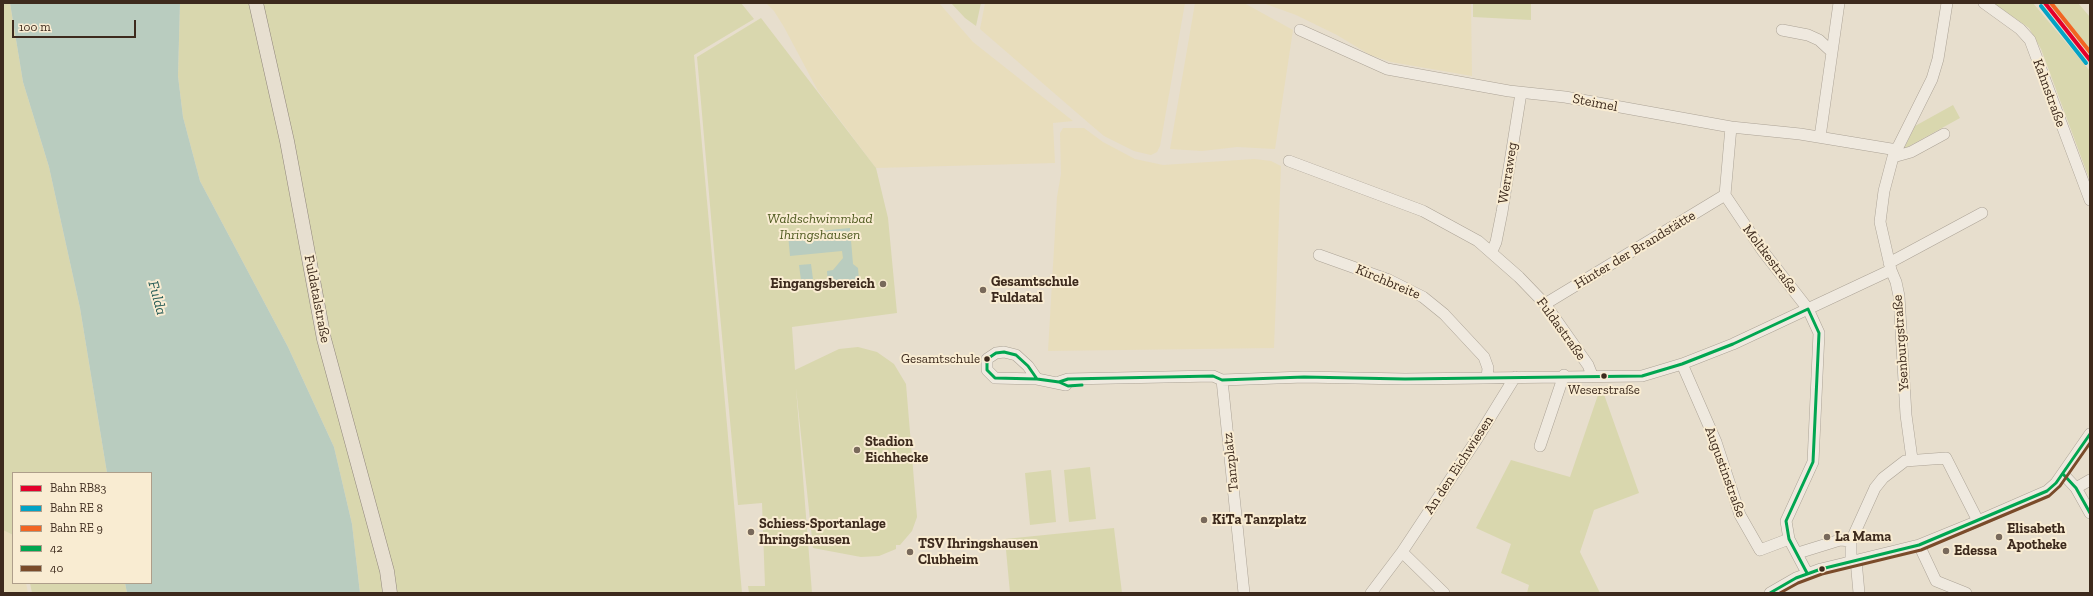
<!DOCTYPE html>
<meta charset="utf-8">
<style>
body{margin:0}
#map{position:relative;width:2093px;height:596px;overflow:hidden;background:#e7decd;font-family:"Zilla Slab",serif}
canvas{display:block}
.frame{position:absolute;inset:0;border:4px solid #3d2a1d;pointer-events:none}
.legend{position:absolute;left:12px;top:472px;width:140px;height:112px;box-sizing:border-box;background:#f9ecd2;border:1px solid #ae9e8a;margin:0;padding:5px 7px;list-style:none;font-size:12px;color:#3d2a1d}
.legend li{display:flex;align-items:center;gap:8px;height:20px}
.legend b{width:20px;border:1px solid #ae9e8a}
.scale{position:absolute;left:12px;top:20px;width:124px;height:18px;box-sizing:border-box;border:2px solid #3d2a1d;border-top:0;padding-left:5px;font-size:12px;line-height:14px;white-space:nowrap;color:#3d2a1d;-webkit-text-stroke:3px #f9ecd2;paint-order:stroke}
</style>
<div id="map">
<canvas width="2093" height="596"></canvas>
<div class="frame"></div>
<ul class="legend">
<li><b style="height:5px;background:#e4002b"></b>Bahn RB83</li>
<li><b style="height:5px;background:#03a3c5"></b>Bahn RE 8</li>
<li><b style="height:5px;background:#f26522"></b>Bahn RE 9</li>
<li><b style="height:5px;background:#00a651"></b>42</li>
<li><b style="height:5px;background:#7a4b2a"></b>40</li>
</ul>
<div class="scale">100 m</div>
</div>
<script>
const g = document.querySelector('canvas').getContext('2d');
g.lineJoin = 'round';
function fillPath(path, color) { g.fillStyle = color; g.fill(path, 'evenodd'); }
const shape = rows => new Path2D(rows.map(r => 'M' + r).join(''));
function stroke(path, color, width, dash) { g.strokeStyle = color; g.lineWidth = width; g.lineCap = dash ? 'butt' : 'round'; g.setLineDash(dash || []); g.stroke(path); }
function label(font, color, halo, rows, align = 'center') {
  g.font = font + ' "Zilla Slab",serif'; g.lineWidth = 4; g.setLineDash([]); g.textBaseline = 'middle'; g.strokeStyle = halo; g.fillStyle = color; for (const [text, x, y, turn = 0] of rows) {
    g.save(); g.translate(x, y); g.rotate((+turn || 0) * Math.PI / 180); g.textAlign = isNaN(turn) ? turn : align; if (halo) g.strokeText(text, 0, 0); g.fillText(text, 0, 0); g.restore();
  }
}
fillPath(shape([
 [766,3,939,3,973,42,1073,121,1053,123,1055,163,876,168,818,91,784,27,774,11],
 [985,3,1185,3,1160,146,1157,152,1151,155,1134,151,1104,136,1091,125,980,29],
 [1195,3,1244,3,1293,30,1275,149,1237,147,1202,151,1170,149],
 [1263,3,1471,3,1472,76,1391,62,1370,55,1337,35,1296,15],
 [1063,128,1084,128,1103,142,1135,159,1163,165,1254,159,1271,161,1281,166,1274,348,1048,351,1057,197,1061,174,1060,133],
 [3,530,13,535,13,583,26,583,28,593,3,593]
]), '#e8ddbc');
fillPath(shape([
 [3,3,10,3,23,82,49,167,80,308,107,473,13,473,13,535,3,530],
 [180,3,741,3,754,19,694,55,742,593,360,593,352,524,334,447,288,347,200,181,183,117,178,76],
 [951,3,981,3,976,26,965,18],
 [1473,3,1531,3,1531,20,1473,17],
 [1993,3,2033,3,2090,71,2090,181,2041,49,2029,28],
 [2048,3,2078,3,2090,17,2090,54],
 [761,18,876,168,888,218,897,313,792,327,795,370,839,349,858,347,877,352,894,364,906,384,917,517,912,531,900,545,896,545,896,549,879,556,861,557,813,548,796,388,812,593,749,593,748,586,765,586,762,503,738,505,715,262,697,57],
 [1953,105,1960,118,1904,149,1915,126],
 [1601,386,1639,493,1594,510,1580,552,1600,593,1527,593,1529,585,1501,573,1511,544,1476,528,1511,460,1570,477],
 [1090,467,1096,519,1069,522,1064,470],
 [1051,470,1056,522,1030,525,1025,473],
 [1114,528,1122,593,1010,593,1005,539],
 [30,583,125,583,127,593,32,593]
]), '#d9d7ae');
fillPath(shape([
 [10,3,180,3,178,76,183,117,200,181,288,347,334,447,352,524,360,593,127,593,125,583,151,583,151,473,107,473,80,308,49,167,23,82],
 [850,228,853,264,858,268,859,280,828,285,827,271,833,270,843,258,842,251,790,256,788,234],
 [811,264,813,279,801,280,799,265]
]), '#b9ccbf');
const minor = shape([
 [1984,3,2020,29,2030,40,2090,200],
 [1300,30,1387,69,1509,91,1565,97,1731,127,1800,134,1897,150],
 [1782,30,1808,35,1819,40,1832,52],
 [1731,127,1725,195,1762,250,1808,309,1819,333,1813,462,1786,521,1789,539,1807,573],
 [1820,137,1839,3],
 [1893,157,1911,152,1944,134],
 [1289,161,1423,211,1478,241,1519,277,1545,304,1588,365,1592,375],
 [1492,251,1496,242,1502,212,1521,93],
 [1319,255,1389,280,1423,297,1444,314,1484,357,1488,368,1487,378],
 [1889,263,1982,213],
 [1545,304,1725,195],
 [1682,364,1716,442,1740,515,1760,550,1789,539],
 [1037,379,1028,366,1016,355,1004,352,996,353,987,359,987,370,995,378,1037,379,1066,385],
 [1222,380,1244,593],
 [1059,382,1068,379,1213,376,1222,380,1304,377,1405,379,1642,376,1682,364,1733,344,1891,270],
 [1540,446,1564,375],
 [1912,459,1906,415,1899,296,1896,282,1891,270,1880,222,1884,191,1893,157,1932,79,1938,59,1947,3],
 [2063,474,2076,488,2090,513],
 [2076,488,2090,480],
 [1919,545,1936,581,1966,593],
 [1402,552,1475,442,1515,377],
 [1798,553,1840,540,1851,541],
 [1856,560,1859,593],
 [1851,561,1851,541,1875,488,1883,478,1905,461,1946,458,1978,521],
 [1371,593,1402,552,1444,593],
 [1770,593,1796,578,1821,569,1919,545,1978,521,2047,491,2056,483,2090,434]
]);
const major = shape([
 [256,3,287,141,324,339,387,571,390,593]
]);
stroke(minor, '#aca396', 12);
stroke(major, '#92887d', 15);
stroke(minor, '#efe9df', 11);
stroke(major, '#e7dfd0', 14);
stroke(shape([
 [1004,352,1016,355,1028,366,1037,379,995,378,987,370,987,359,996,353,1004,352],
 [1037,379,1059,382,1068,386,1082,385],
 [1059,382,1068,379,1213,376,1222,380,1304,377,1405,379,1642,376,1682,364,1733,344,1808,309],
 [2063,474,2076,488,2090,513],
 [1807,573,1789,539,1786,521,1813,462,1819,333,1808,309],
 [1770,593,1796,578,1821,569,1919,545,2047,491,2056,483,2090,434]
]), '#00a651', 3);
stroke(shape([
 [1780,593,1798,583,1822,574,1921,550,2049,496,2060,486,2090,443]
]), '#7a4b2a', 3);
stroke(shape([
 [2045,3,2090,60]
]), '#e4002b', 4);
stroke(shape([
 [2041,6,2086,63]
]), '#03a3c5', 4);
stroke(shape([
 [2051,3,2090,52]
]), '#f26522', 4);
for (const [x, y, r, color] of [
 [883,284,4,"#78695b"],
 [983,290,4,"#78695b"],
 [987,359,3.5,"#3d2a1d"],
 [1604,376,3.5,"#3d2a1d"],
 [857,450,4,"#78695b"],
 [1204,520,4,"#78695b"],
 [751,532,4,"#78695b"],
 [1827,537,4,"#78695b"],
 [1999,537,4,"#78695b"],
 [1946,551,4,"#78695b"],
 [910,552,4,"#78695b"],
 [1822,569,3.5,"#3d2a1d"]
]) { const dot = new Path2D(); dot.arc(x, y, r, 0, 2 * Math.PI); g.fillStyle = color; g.fill(dot); stroke(dot, '#f9ecd2', 1.5); }
label('13px', '#3d2a1d', '#f9ecd2', [
 ["Gesamtschule",980,359],
 ["Weserstraße",1604,390,"center"]
], 'right');
label('14px', '#3d2a1d', '#f9ecd2', [
 ["Kahnstraße",2049,93,70],
 ["Steimel",1595,103,11],
 ["Werraweg",1508,173,-81],
 ["Hinter der Brandstätte",1635,250,-31],
 ["Moltkestraße",1770,259,53],
 ["Kirchbreite",1388,282,23],
 ["Fuldatalstraße",317,299,79],
 ["Fuldastraße",1561,329,54],
 ["Ysenburgstraße",1901,343,-94],
 ["Tanzplatz",1231,462,-96],
 ["An den Eichwiesen",1459,465,-57],
 ["Augustinstraße",1725,472,70]
]);
label('italic 14px', '#505b21', '#f9ecd2', [
 ["Waldschwimmbad",820,219],
 ["Ihringshausen",820,235]
]);
label('bold 14px', '#3d2a1d', '#f9ecd2', [
 ["Gesamtschule",991,282],
 ["Fuldatal",991,298],
 ["Eingangsbereich",875,284,"right"],
 ["Stadion",865,442],
 ["Eichhecke",865,458],
 ["KiTa Tanzplatz",1212,520],
 ["Schiess-Sportanlage",759,524],
 ["Ihringshausen",759,540],
 ["Elisabeth",2007,529],
 ["Apotheke",2007,545],
 ["La Mama",1835,537],
 ["TSV Ihringshausen",918,544],
 ["Clubheim",918,560],
 ["Edessa",1954,551]
], 'left');
label('italic 15px', '#2a5e58', '#f9ecd2', [
 ["Fulda",157,298,75]
]);
</script>
